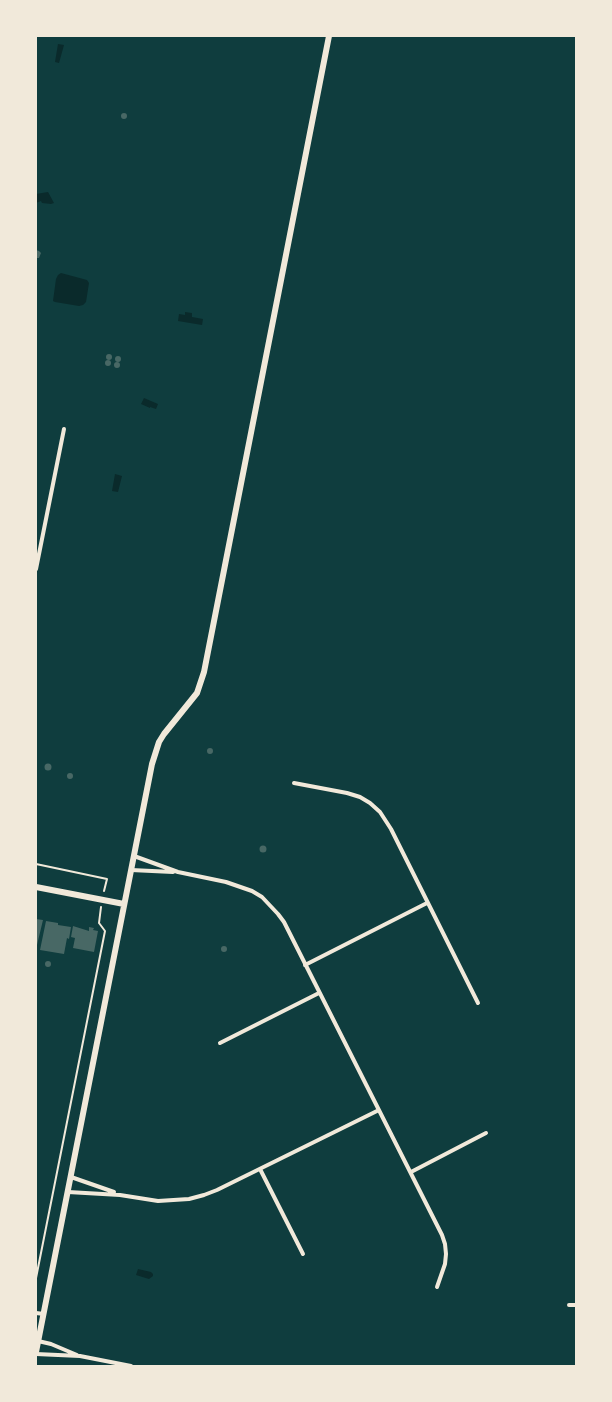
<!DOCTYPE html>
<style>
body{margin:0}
#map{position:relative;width:612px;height:1402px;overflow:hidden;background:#0f3d3e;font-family:"Sofia Sans Condensed",sans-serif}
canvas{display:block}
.frame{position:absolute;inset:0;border:37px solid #f1e9da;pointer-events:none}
</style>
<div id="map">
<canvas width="612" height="1402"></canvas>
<div class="frame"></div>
</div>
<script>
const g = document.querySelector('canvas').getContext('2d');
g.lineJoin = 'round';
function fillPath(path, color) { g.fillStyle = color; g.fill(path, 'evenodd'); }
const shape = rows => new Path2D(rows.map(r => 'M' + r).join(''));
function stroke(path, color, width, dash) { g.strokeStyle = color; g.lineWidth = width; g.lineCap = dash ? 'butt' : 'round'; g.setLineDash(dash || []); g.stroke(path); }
fillPath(shape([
 [58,44,64,45,59,63,55,62],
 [48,192,54,203,51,204,42,203,41,201,36,203,36,194],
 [61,273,87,280,89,283,86,302,83,305,79,306,55,302,53,301,56,279,58,275],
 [185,312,192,313,192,317,203,319,202,325,178,321,179,314,185,315],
 [144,398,158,404,156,409,150,407,150,408,141,404],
 [115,474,122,476,118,492,112,491],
 [138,1269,151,1272,153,1274,153,1276,149,1279,136,1275]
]), '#0a2a2b');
fillPath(shape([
 '121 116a3 3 0 1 1 6 0a3 3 0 1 1-6 0Z',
 [36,250,39,251,41,253,39,258,36,258],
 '106 357a3 3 0 1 1 6 0a3 3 0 1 1-6 0Z',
 '115 359a3 3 0 1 1 6 0a3 3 0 1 1-6 0Z',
 '105 363a3 3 0 1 1 6 0a3 3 0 1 1-6 0Z',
 '114 365a3 3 0 1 1 6 0a3 3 0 1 1-6 0Z',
 '207 751a3 3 0 1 1 6 0a3 3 0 1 1-6 0Z',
 '44.5 767a3.5 3.5 0 1 1 7 0a3.5 3.5 0 1 1-7 0Z',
 '67 776a3 3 0 1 1 6 0a3 3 0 1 1-6 0Z',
 '259.5 849a3.5 3.5 0 1 1 7 0a3.5 3.5 0 1 1-7 0Z',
 [36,919,43,920,37,945,36,945],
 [46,921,58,923,58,925,71,927,69,939,67,938,64,954,40,950],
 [73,926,89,931,89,927,94,928,93,930,98,931,94,952,73,948,75,938,71,937],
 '221 949a3 3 0 1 1 6 0a3 3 0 1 1-6 0Z',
 '45 964a3 3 0 1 1 6 0a3 3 0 1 1-6 0Z'
]), '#486865');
stroke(shape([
 [36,864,107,879,104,891],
 [36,1278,105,931,99,923,101,907]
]), '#f1e9da', 2);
stroke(shape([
 [36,569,64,429],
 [294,783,347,793,360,797,370,803,380,812,391,829,478,1003],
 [134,856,178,872,226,882,252,891,262,897,278,914,284,922,442,1235,445,1244,446,1254,445,1264,437,1287],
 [131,870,173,872],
 [305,965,427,903],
 [220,1043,319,993],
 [260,1169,303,1254],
 [411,1172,486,1133],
 [71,1177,114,1192],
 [68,1192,120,1195,158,1201,189,1199,204,1195,217,1190,379,1110],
 [569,1305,576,1305],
 [36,1313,44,1314],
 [38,1341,51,1344,77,1355],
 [36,1354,80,1356,131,1366]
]), '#f1e9da', 4);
stroke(shape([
 [36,887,124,904],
 [36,1352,152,764,159,742,164,734,197,693,204,672,329,36]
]), '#f1e9da', 6);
</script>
